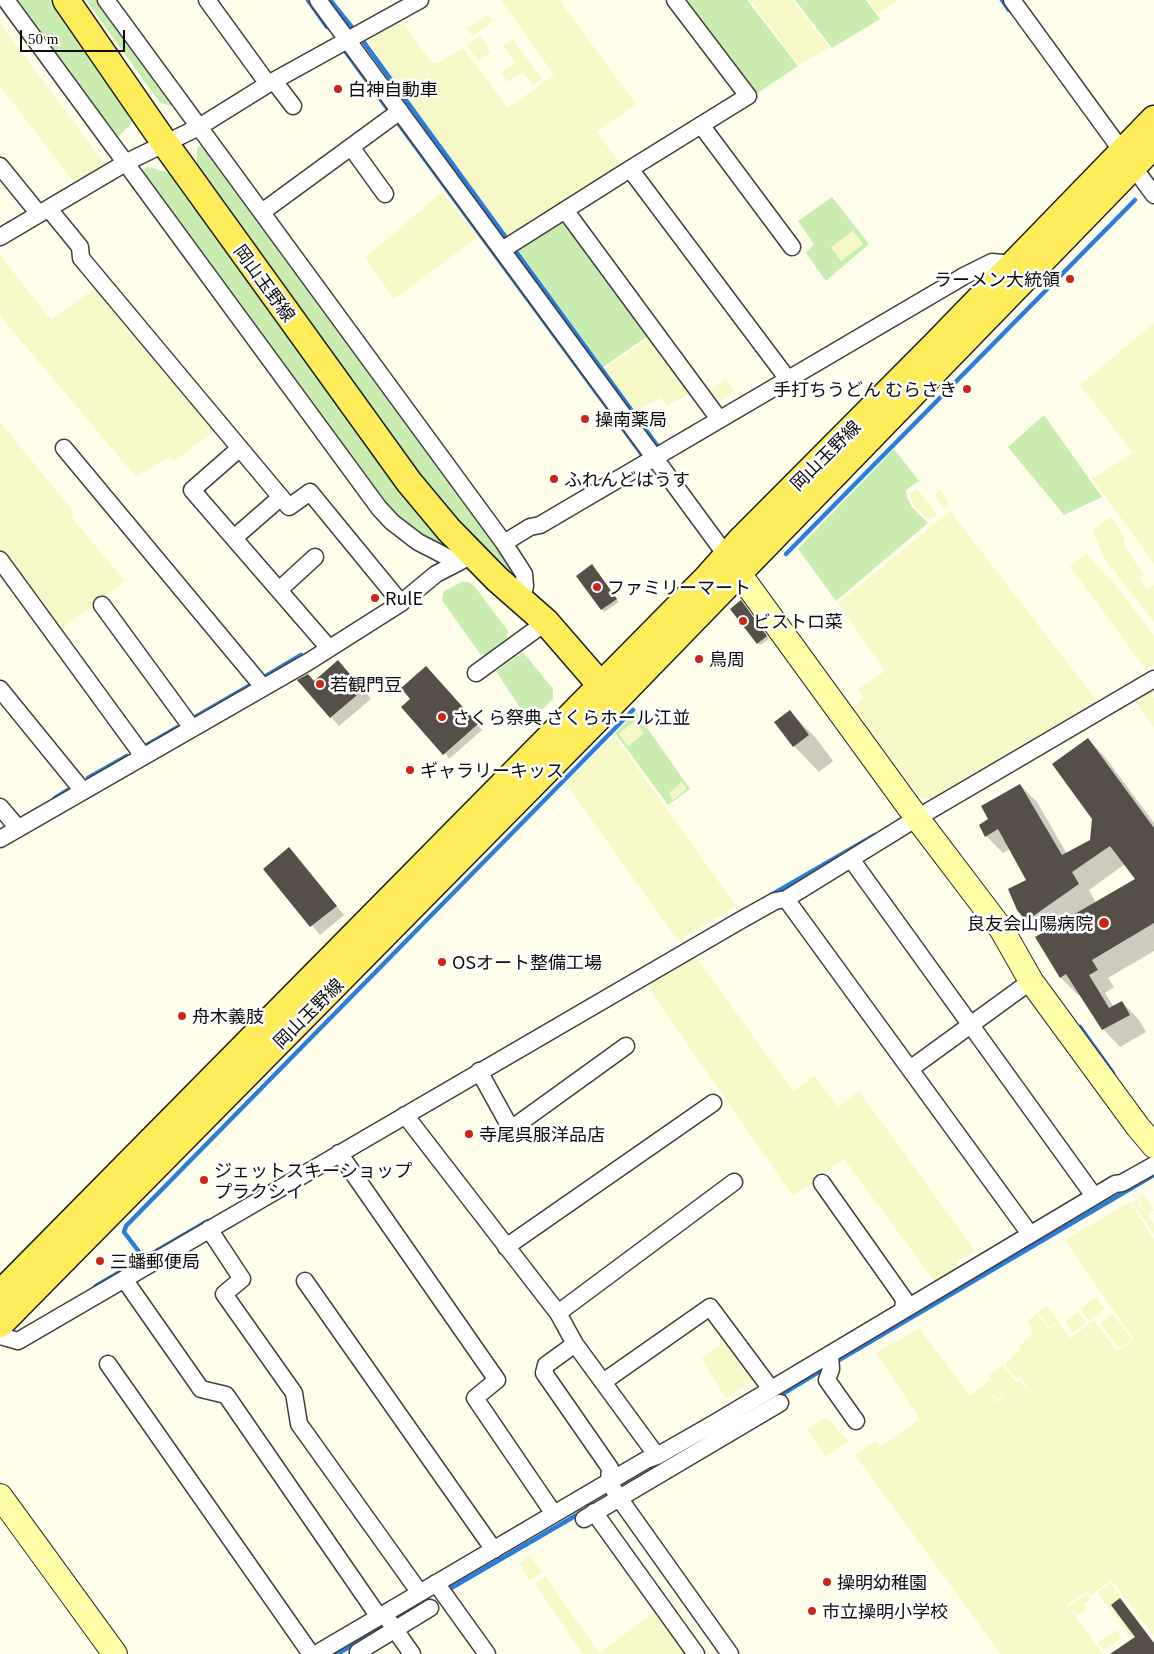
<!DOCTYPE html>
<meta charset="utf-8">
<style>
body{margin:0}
#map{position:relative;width:1154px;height:1654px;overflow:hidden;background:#fffeeb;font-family:Georgia,serif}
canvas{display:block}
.scale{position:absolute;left:20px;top:30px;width:105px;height:22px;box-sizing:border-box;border:2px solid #0c0c0c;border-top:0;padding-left:6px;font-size:15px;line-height:18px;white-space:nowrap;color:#0c0c0c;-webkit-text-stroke:4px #fff;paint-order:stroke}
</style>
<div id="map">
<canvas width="1154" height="1654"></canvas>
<div class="scale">50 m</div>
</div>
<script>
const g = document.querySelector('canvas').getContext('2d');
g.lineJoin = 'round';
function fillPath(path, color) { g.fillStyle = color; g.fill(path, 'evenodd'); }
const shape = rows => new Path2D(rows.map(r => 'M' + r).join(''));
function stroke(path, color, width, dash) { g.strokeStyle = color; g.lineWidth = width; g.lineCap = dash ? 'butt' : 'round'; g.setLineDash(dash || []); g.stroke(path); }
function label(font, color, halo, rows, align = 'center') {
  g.font = font + ' Georgia,"Noto Sans JP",serif'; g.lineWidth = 5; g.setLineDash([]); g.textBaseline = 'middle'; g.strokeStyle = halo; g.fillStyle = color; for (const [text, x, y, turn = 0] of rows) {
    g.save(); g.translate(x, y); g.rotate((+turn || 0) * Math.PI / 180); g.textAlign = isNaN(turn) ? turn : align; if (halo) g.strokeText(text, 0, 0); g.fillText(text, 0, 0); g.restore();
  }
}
fillPath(shape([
 [501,0,559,0,636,104,597,132,623,168,509,240,364,37,398,21,404,24,431,62,437,63,463,48,508,108,554,75],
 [750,0,792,0,829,48,799,65],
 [868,0,899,0,878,13],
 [488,14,493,21,473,36,467,29],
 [0,23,102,160,100,168,75,184,0,86],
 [480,36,491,52,478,61,467,45],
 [513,39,542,79,533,85,523,72,508,82,501,73,515,62,503,46],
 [442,192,478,237,394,299,365,258],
 [853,231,863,243,841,261,831,247],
 [0,255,51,320,95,288,215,430,175,461,170,456,136,477,0,316],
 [1154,323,1154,563,1092,479,1133,453,1080,385],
 [649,338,689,394,667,406,661,398,635,411,604,369],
 [726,379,734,391,716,405,707,392],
 [0,422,74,512,71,517,125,581,58,631,0,552],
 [916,488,937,514,930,520,913,504,910,494],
 [940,490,949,503,944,508,934,495],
 [950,511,1097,701,932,798,922,800,853,707,864,698,858,689,885,671,838,603],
 [1111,517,1124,536,1125,547,1144,575,1139,578,1147,589,1154,585,1154,622,1104,558,1093,530],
 [1086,554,1119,589,1154,636,1154,664,1146,670,1070,566],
 [1148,689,1154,698,1154,728,1137,704,1138,694],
 [635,721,644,733,628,746,619,734],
 [614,735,736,906,678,941,566,784],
 [682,782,688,789,673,800,668,793],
 [693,953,793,1091,814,1076,838,1107,859,1091,975,1251,957,1261,958,1274,938,1286,844,1159,793,1196,649,989,651,977],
 [1144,1195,1154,1210,1148,1215,1138,1198],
 [1137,1199,1154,1224,1154,1234,1132,1202],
 [1130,1202,1154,1239,1154,1636,1111,1580,1090,1596,1086,1592,1067,1605,1103,1654,1001,1654,855,1455,875,1441,881,1446,920,1419,876,1353,919,1328,970,1396,984,1385,997,1402,1003,1398,1007,1403,988,1376,1003,1365,1016,1382,1020,1380,1026,1388,1008,1402,1028,1388,1021,1377,1016,1379,1005,1364,1021,1349,1020,1345,1030,1337,1032,1330,1029,1320,1037,1313,1049,1329,1058,1323,1070,1338,1094,1320,1117,1351,1134,1340,1065,1240],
 [1096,1297,1105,1309,1089,1321,1080,1309],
 [1047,1305,1059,1321,1050,1328,1038,1312],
 [1078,1312,1086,1323,1073,1333,1065,1321],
 [1113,1314,1132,1340,1118,1348,1100,1323],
 [726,1340,755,1379,726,1399,702,1358],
 [990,1380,1002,1397,997,1400,984,1385],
 [826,1417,848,1441,826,1457,807,1430],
 [530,1556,542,1572,530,1580,519,1563],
 [546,1577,599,1653,657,1610,689,1654,583,1654,535,1584],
 [1111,1584,1153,1642,1140,1651,1098,1592],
 [1086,1594,1090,1599,1084,1604,1086,1609,1076,1615,1069,1606],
 [1116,1630,1122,1638,1104,1651,1098,1643]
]), '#f6f8c8');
fillPath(shape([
 [17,0,56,0,118,98,132,123,117,138],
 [86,0,99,0,177,107,160,103],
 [685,0,747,0,798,66,756,94],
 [795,0,866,0,880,19,832,48],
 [203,144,461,492,519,578,516,581,439,504,264,267,197,164,197,148],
 [149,167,169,173,179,184,446,546,438,546,402,522,381,501,141,170],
 [832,197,869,244,826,281,806,253,814,244,798,221],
 [853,231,863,244,841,261,831,247],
 [561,220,648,336,603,367,516,247],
 [1044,415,1102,497,1064,515,1008,447],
 [894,449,919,481,906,490,907,497,912,507,928,523,836,601,798,549],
 [461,582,469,582,475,587,508,631,506,639,486,655,480,654,442,600,443,592],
 [523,652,553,689,553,699,531,721,528,720,496,671],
 [636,712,690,789,668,805,615,733],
 [635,721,644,733,628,746,619,734],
 [682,782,687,789,673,800,669,793]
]), '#c9edb1');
fillPath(shape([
 [594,568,619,602,604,612,578,576],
 [744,604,769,639,760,645,758,643],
 [347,670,371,699,339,726,299,680,314,682],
 [432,673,482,730,449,759,412,699],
 [790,712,815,737,833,761,819,772,794,746,776,722],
 [1088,739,1105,757,1154,823,1154,951,1108,978,1114,987,1105,993,1114,1007,1122,1002,1139,1020,1146,1032,1120,1047,1103,1029,1080,994,1078,995,1061,978,1037,937,1042,934,1027,920,1028,880,1010,849,1003,853,986,836,990,820,1020,785,1037,802,1067,854,1091,841,1094,819],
 [1125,864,1136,879,1096,903,1089,890],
 [289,849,344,915,320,935,265,869]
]), '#0003');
stroke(shape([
 [308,0,327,27],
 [330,0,363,41,659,448],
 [1002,0,1009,10],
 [345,51,643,456],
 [786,554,1135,200],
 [261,679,301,655],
 [147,745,254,683],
 [88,778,127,756],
 [55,798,68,790],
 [771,895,875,835],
 [1080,1027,1113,1073],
 [143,1257,124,1232,126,1226,633,710],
 [96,1286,208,1221],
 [834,1363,1154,1175],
 [776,1398,825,1368],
 [446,1591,582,1512],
 [337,1654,379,1630]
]), '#297ddb', 4.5);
fillPath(shape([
 [592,564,617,599,601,610,576,576],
 [741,600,767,636,757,644,730,609],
 [338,660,363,690,330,718,297,680,308,674,314,681],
 [426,666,478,724,443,755,401,707,410,699,401,688],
 [790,710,809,735,793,747,774,722],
 [1088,738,1154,828,1154,923,1092,960,1098,970,1089,975,1109,1008,1122,1001,1130,1015,1102,1030,1066,974,1060,978,1035,937,1135,879,1110,846,1072,872,1079,884,1026,921,1017,910,1008,889,1026,880,998,829,985,837,979,825,988,819,981,806,1020,784,1062,855,1090,840,1092,819,1052,764],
 [289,847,337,906,310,927,263,869],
 [1120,1598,1154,1643,1154,1654,1110,1654,1135,1637,1111,1605]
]), '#564f47');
const street = shape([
 [6,0,379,508,392,522,418,542,457,562],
 [106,0,504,543,524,574,525,586,522,599],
 [207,0,268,84],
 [318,0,726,555],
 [1012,0,1154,195],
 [274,81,293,106],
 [701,125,792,247],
 [351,147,385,194],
 [0,166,39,214],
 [630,169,748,96,675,0],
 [49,209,80,247,81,258,289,507,310,492,401,603],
 [565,210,719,419],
 [262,212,400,111],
 [0,237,127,162,199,127,268,84,420,0],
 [502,250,630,169,787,378],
 [64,448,263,687],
 [240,448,192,490,328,647],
 [234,538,281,497],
 [504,543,530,527,540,525,964,276,992,262,1012,264],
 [0,560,143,756],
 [279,590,315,557],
 [102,605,192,728],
 [476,673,546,622],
 [0,689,83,791],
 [0,807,18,828],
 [0,839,308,662,401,603,436,574,463,560],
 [851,859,1094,1196],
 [786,899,1030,1234],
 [910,1069,1031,981],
 [479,1071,511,1129,626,1046],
 [405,1115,558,1313,575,1344,657,1456],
 [339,1153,497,1380,475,1398,554,1514],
 [822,1183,904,1299,903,1310],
 [209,1229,242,1279,224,1294,294,1393,299,1424,420,1593],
 [506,1247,713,1103],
 [124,1279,201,1389,226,1395,379,1617],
 [305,1281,494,1550],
 [558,1313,734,1182],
 [0,1336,18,1341,741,920,775,901,786,899,917,818,1154,679],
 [575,1344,546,1365,544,1373,610,1468,609,1482,619,1498,730,1654],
 [830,1354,831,1369,827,1380,856,1421],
 [108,1364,311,1654],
 [603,1382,710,1307,771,1389],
 [594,1512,696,1654],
 [584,1519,780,1403],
 [436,1583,487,1654],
 [389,1621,412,1654],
 [358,1652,430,1608],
 [316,1654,646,1460,657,1456,713,1424,1115,1184,1122,1183,1154,1165]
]);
const secondary = shape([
 [727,557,917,818,1002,930,1031,981,1138,1127,1154,1146],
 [0,1496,115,1654]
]);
const primary = shape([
 [66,0,166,145,409,482,449,530,497,579,546,622,611,697],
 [0,1294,706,579,740,541,935,345,1154,119],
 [0,1324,596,720,1154,145]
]);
stroke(street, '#3f3f3f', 19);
stroke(secondary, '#2e2e2e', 26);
stroke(primary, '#1d1d1d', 29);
stroke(street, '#fff', 16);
stroke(secondary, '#feffa6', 24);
stroke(primary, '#ffec5b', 26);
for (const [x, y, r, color] of [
 [338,89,5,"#ca2516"],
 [1070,279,5,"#ca2516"],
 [967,389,5,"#ca2516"],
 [585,419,5,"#ca2516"],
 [554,479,5,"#ca2516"],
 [597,587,5,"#ca2516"],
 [375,598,5,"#ca2516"],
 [743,621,5,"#ca2516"],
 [699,659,5,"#ca2516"],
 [320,684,5,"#ca2516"],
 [442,717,5,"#ca2516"],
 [410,770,5,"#ca2516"],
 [1104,923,6,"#ca2516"],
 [442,962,5,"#ca2516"],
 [182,1016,5,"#ca2516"],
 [469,1134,5,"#ca2516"],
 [204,1180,5,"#ca2516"],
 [100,1261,5,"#ca2516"],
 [827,1582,5,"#ca2516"],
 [812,1611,5,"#ca2516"]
]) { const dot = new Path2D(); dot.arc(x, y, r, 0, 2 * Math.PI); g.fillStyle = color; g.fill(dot); stroke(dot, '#fff', 2); }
label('18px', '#0c0c0c', '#fff', [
 ["白神自動車",348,89],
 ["ラーメン大統領",1060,279,"right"],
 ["手打ちうどん むらさき",957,389,"right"],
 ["操南薬局",595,419],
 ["ふれんどはうす",564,479],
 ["ファミリーマート",607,587],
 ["RulE",385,598],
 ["ビストロ菜",753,621],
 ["鳥周",709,659],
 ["若観門豆",330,684],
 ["さくら祭典 さくらホール江並",452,717],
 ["ギャラリーキッス",420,770],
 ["良友会山陽病院",1093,923,"right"],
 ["OSオート整備工場",452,962],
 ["舟木義肢",192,1016],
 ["寺尾呉服洋品店",479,1134],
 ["ジェットスキーショップ",214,1170],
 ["プラクシイ",214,1191],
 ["三蟠郵便局",110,1261],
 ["操明幼稚園",837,1582],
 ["市立操明小学校",822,1611]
], 'left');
label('18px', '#0c0c0c', '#fff', [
 ["岡山玉野線",265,283,54],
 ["岡山玉野線",825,455,-45],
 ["岡山玉野線",308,1013,-45]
]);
</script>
